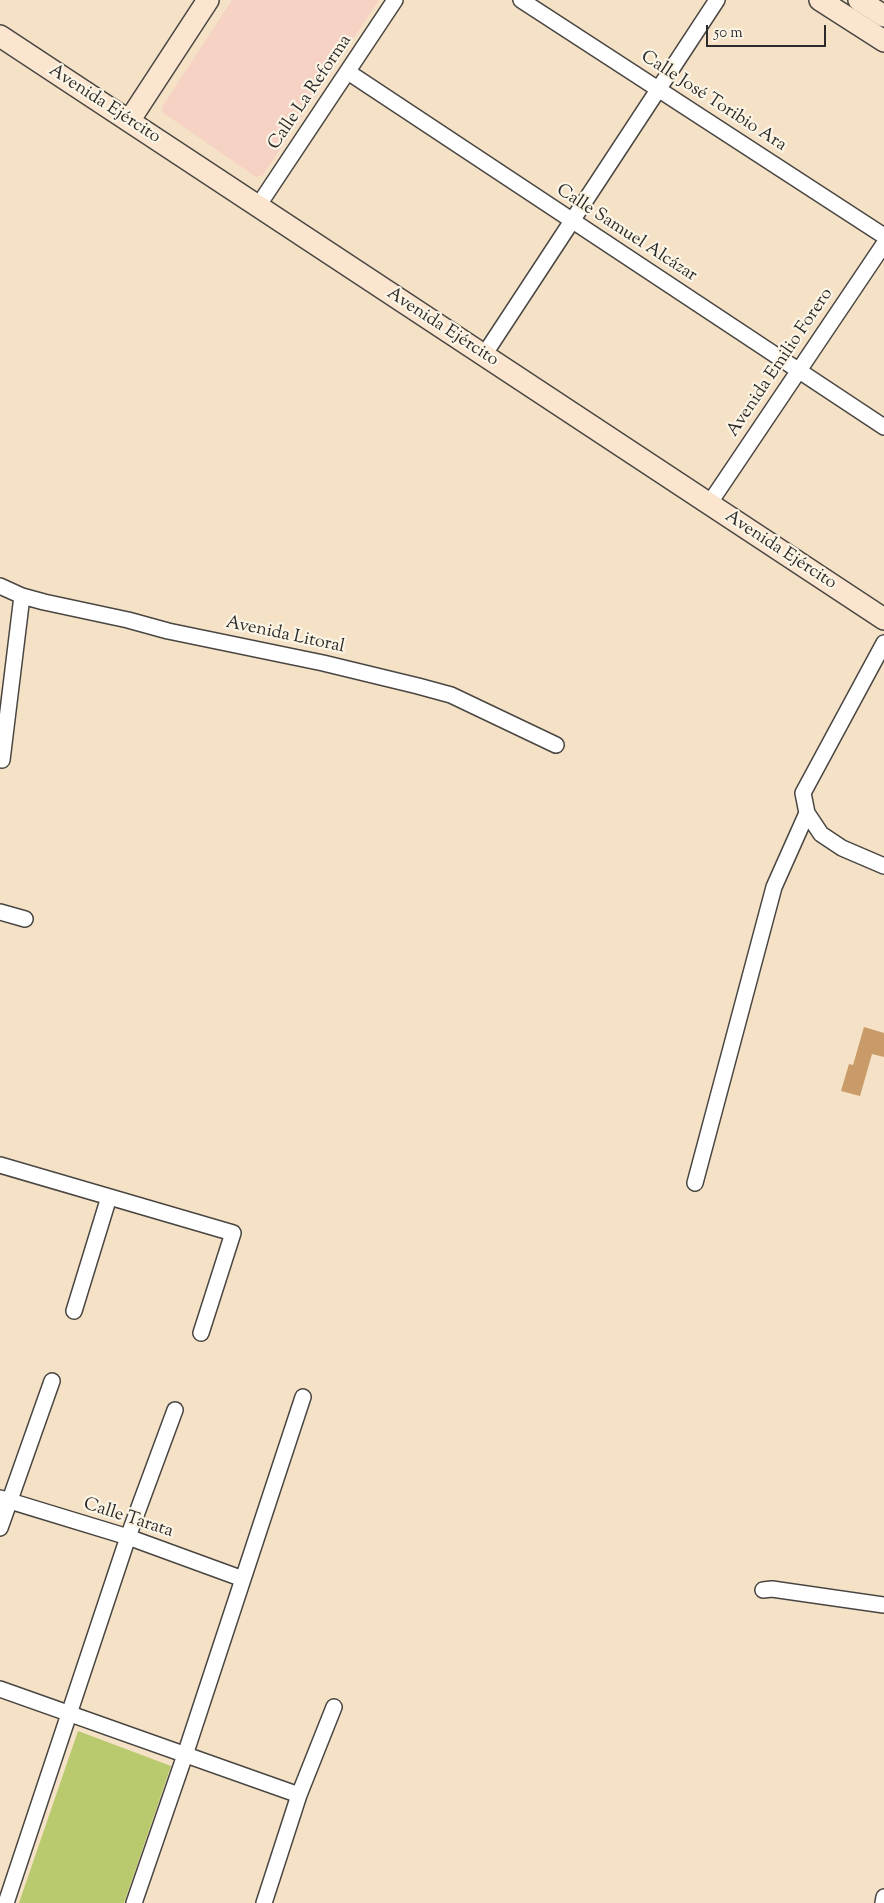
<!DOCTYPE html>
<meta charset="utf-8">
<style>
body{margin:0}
#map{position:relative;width:884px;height:1903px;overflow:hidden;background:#f5e1c6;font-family:"Sorts Mill Goudy",serif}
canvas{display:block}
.scale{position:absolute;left:706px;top:25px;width:120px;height:22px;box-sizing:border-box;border:2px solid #2b2b2b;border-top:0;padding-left:6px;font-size:15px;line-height:18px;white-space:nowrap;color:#2b2b2b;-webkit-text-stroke:4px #fcf5e5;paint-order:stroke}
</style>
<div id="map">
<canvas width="884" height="1903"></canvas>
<div class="scale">50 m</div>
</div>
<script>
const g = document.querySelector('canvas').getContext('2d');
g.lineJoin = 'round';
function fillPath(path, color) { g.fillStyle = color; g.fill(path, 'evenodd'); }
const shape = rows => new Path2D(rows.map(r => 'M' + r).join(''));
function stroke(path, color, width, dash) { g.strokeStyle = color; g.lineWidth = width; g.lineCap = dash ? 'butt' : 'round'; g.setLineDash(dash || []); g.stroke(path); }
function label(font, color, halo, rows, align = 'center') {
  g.font = font + ' "Sorts Mill Goudy",serif'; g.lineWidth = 4.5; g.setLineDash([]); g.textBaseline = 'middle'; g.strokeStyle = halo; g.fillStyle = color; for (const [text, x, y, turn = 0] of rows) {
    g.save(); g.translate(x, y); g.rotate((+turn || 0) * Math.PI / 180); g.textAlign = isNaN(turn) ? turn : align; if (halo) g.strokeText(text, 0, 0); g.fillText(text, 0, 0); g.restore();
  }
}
fillPath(shape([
 [232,0,379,0,263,175,256,177,162,112,162,107]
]), '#f6d2c4');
fillPath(shape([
 [78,1731,171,1766,124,1903,19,1903]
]), '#b8ca6d');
fillPath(shape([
 [864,1027,884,1033,884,1057,872,1054,860,1096,841,1091,849,1064,853,1065]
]), '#c99b69');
const street = shape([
 [521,0,884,236],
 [348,72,884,427],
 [258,206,395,0],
 [484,355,717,0],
 [709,504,884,244],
 [0,586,22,596,44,602,128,620,168,631,323,663,418,686,451,695,556,745],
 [884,643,803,793,807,813,821,834,842,848,884,866],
 [2,760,22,596],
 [0,912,25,919],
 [0,1165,233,1233,201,1333],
 [695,1183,774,887,807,813],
 [74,1311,109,1197],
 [0,1498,128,1537,243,1579],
 [0,1528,52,1381],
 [763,1590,772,1589,884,1605],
 [0,1689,299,1795],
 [6,1903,128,1537,175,1410],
 [134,1903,185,1755,303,1397],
 [264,1903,299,1795,334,1707],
 [883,1903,884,1897]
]);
const secondary = shape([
 [820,0,884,41],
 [859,0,884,16],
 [0,36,884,619],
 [129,121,208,0]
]);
stroke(street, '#494642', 18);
stroke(secondary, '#494642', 24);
stroke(street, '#fff', 15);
stroke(secondary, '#fce5cf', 21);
label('18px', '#2b2b2b', '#fcf5e5', [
 ["Calle La Reforma",311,93,-56],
 ["Calle José Toribio Ara",713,102,33],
 ["Avenida Ejército",104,105,33],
 ["Calle Samuel Alcázar",626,234,33],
 ["Avenida Ejército",442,328,33],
 ["Avenida Emilio Forero",781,363,-56],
 ["Avenida Ejército",780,551,33],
 ["Avenida Litoral",285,636,12],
 ["Calle Tarata",128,1519,18]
]);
</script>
